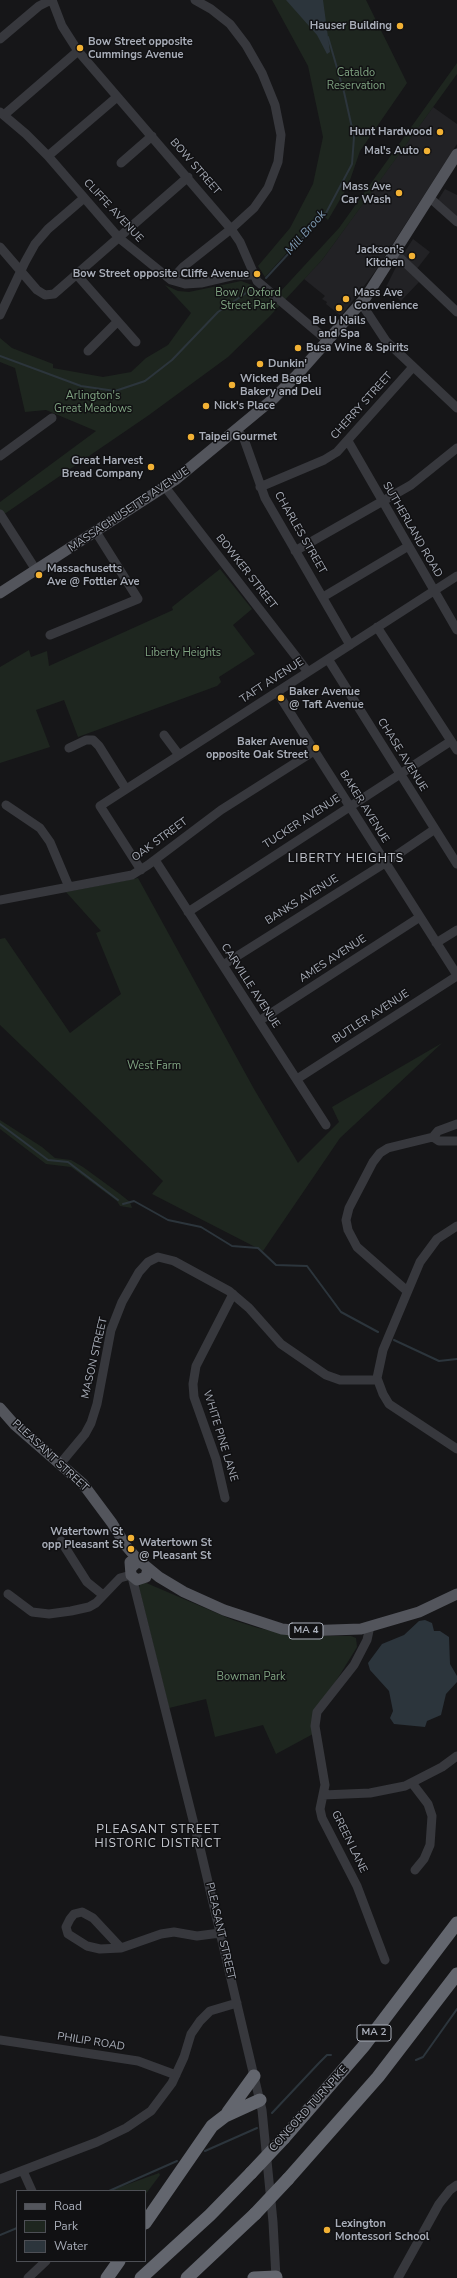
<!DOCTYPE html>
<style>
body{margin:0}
#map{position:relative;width:457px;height:2278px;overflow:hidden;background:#161618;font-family:"Nunito Sans",sans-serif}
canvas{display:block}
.legend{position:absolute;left:16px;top:2190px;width:130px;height:72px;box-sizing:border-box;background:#111113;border:1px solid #4d4f55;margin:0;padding:5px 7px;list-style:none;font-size:12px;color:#a8adb8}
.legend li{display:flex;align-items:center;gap:8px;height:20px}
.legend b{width:20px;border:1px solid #4d4f55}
</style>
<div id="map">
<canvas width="457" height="2278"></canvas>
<ul class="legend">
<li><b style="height:5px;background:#53555c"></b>Road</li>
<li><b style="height:11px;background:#1e261f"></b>Park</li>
<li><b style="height:11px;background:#2c353c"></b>Water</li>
</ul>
</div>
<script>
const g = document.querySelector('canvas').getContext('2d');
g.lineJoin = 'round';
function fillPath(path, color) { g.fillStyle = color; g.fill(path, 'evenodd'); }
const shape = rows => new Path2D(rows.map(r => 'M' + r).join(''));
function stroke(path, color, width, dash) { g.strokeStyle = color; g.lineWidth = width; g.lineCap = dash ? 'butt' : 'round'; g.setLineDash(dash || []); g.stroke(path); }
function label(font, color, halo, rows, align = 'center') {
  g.font = font + ' "Nunito Sans",sans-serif'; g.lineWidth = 3; g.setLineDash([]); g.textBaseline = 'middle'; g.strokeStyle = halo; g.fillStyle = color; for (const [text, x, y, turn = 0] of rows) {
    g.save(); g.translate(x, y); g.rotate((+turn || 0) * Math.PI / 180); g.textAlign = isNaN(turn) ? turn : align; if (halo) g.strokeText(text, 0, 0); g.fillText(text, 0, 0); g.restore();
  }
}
fillPath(shape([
 [433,107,457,124,457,144,374,273,341,316,326,304,327,302,322,299,325,296,304,279,322,260],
 [445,189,457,195,457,217,438,200],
 [413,239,430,252,416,270,402,256],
 [399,261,419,282,401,301,386,287]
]), '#222225');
fillPath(shape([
 [272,0,366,0,407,83,360,151,348,186,328,220,322,214,265,277,258,266,290,228,313,184,323,137,308,66],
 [457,63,457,74,371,193,322,260,270,316,228,357,149,415,0,517,0,502,96,431,46,410,25,412,15,368,0,362,0,338,12,348,53,364,53,368,103,377,131,372,146,358,168,345,191,313,165,285,178,291,189,292,241,281,252,285,268,298,280,292,339,228],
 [220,569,252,609,233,625,255,654,219,677,221,682,217,686,78,737,64,700,36,710,50,747,0,763,0,667,29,650,31,657,47,651,49,666,173,610,172,607],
 [138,878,254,1089,298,1163,339,1122,332,1107,442,1043,340,1138,263,1251,152,1194,163,1181,0,1025,0,939,5,938,70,1033,121,994,96,933,101,931,66,892],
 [0,1120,42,1147,55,1158,71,1160,83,1167,120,1194,130,1202,132,1208,120,1206,117,1201,71,1167,46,1164,0,1129],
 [144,1582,233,1620,258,1628,297,1636,351,1636,356,1638,357,1647,312,1720,313,1734,276,1754,263,1725,215,1737,206,1699,169,1708,139,1588,140,1584],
 [159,2173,160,2175,145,2195,145,2191,109,2191]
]), '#1e261f');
fillPath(shape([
 [286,0,323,0,330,52,327,54,317,35],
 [425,1620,432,1623,434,1631,440,1631,449,1637,450,1664,457,1676,457,1682,446,1694,441,1715,427,1721,425,1727,394,1724,390,1718,393,1711,389,1691,370,1670,368,1663,382,1644,404,1635,419,1621]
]), '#2c353c');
stroke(shape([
 [266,278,326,213,352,164,354,137,344,92,328,37],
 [0,356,81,386,115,391,145,381,172,360,218,312,252,289],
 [0,1124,48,1160,68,1162,118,1200],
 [123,1204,134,1201,168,1220,201,1227,232,1246,258,1248,276,1265,307,1266,341,1312,378,1332],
 [394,1340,439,1361,457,1359],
 [416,2060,423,2057,457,2009],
 [272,2113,319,2063,327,2055,331,2055],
 [205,2151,257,2128],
 [109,2191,177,2161],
 [0,2235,17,2228]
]), '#2c353c', 2);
stroke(shape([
 [52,0,62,26,78,51,231,229,240,242,257,281,328,341],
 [0,39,39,6,51,0],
 [0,112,26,134,48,156,119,238,171,280,185,284,201,283,235,275,253,275],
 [4,115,78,51],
 [48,156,117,97],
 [121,163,152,136],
 [430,198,457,222],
 [0,247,37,290,45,295,54,294,188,177],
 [395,253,457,312],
 [77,275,136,342],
 [171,280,183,267,231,229,254,208,268,188,278,162,281,135,275,105,262,73,246,45,230,24,211,9,195,0],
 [361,303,386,341,457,408],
 [0,315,25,262,35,244,48,229,84,198],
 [88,351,117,322],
 [237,430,244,439,265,498,350,645],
 [348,441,457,630],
 [0,456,52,418],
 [165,487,308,672],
 [260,487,324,460,337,452,413,367],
 [0,514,36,570],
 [295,551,411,485,457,448],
 [323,597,407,547],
 [377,627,457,750],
 [50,635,138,599,96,532],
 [328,659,457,864],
 [277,692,457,975],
 [164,735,179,755],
 [69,748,86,740,93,740,99,746,126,789],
 [6,805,40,828,50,842,69,887],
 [155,860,326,1125],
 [141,870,100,806,457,576],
 [0,900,132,875,148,865,221,810,314,751],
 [188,912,451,741],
 [436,943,457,930],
 [223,965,385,863,435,829],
 [259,1021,420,917],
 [297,1079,457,976],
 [433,1137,439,1141,457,1141],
 [457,1226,437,1239,420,1262,383,1350,377,1378,383,1394,389,1404,457,1449],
 [407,1291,357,1247,348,1230,346,1220,349,1208,373,1162,380,1153,388,1148,433,1137,438,1131,457,1124],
 [60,1464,85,1434,91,1423,97,1404,111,1330,122,1302,139,1272,148,1262,158,1257,174,1261,229,1291,249,1308,281,1344,326,1375,340,1380,377,1380],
 [225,1498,216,1459,194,1397,193,1384,196,1366,233,1294],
 [61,1541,87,1582,103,1595],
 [132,1577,201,1852,262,2110,273,2222,276,2278],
 [8,1594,32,1612,49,1614,71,1611,89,1607,96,1603,120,1578,131,1575],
 [370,1626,367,1640,354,1665,317,1712,315,1726,325,1785,320,1809,322,1818,357,1886,385,1960],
 [412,1783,428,1804,432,1816,430,1845,424,1859,415,1870],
 [323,1795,370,1793,405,1786,442,1767,457,1756],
 [121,1948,93,1918,82,1912,74,1914,70,1919,66,1927,68,1934,87,1946,100,1949,121,1948,161,1934,174,1932,197,1936,220,1933],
 [0,2040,138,2061,176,2075],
 [23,2171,32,2191],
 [0,2179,97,2142,126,2128,151,2111,172,2083,184,2057,191,2034,200,2021,210,2011,237,2003],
 [28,2278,46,2261],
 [398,2278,439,2204,450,2190,457,2185]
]), '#37383d', 9);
stroke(shape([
 [0,593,175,480,273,399,297,375,366,297,457,154],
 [0,1408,14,1424,83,1484,112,1523,126,1546,140,1562],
 [130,1562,131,1575,137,1580,146,1577,148,1568],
 [131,1568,137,1562,142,1563,159,1577,184,1592,224,1610,282,1629,302,1631,361,1629,419,1612,457,1594]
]), '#53555c', 11);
stroke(shape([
 [228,2112,254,2076],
 [284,2138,363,2047,457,1923],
 [288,2179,378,2077,457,1974],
 [145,2223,212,2126,225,2116,260,2100],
 [107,2278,119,2261],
 [141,2278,210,2215,251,2173],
 [187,2278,255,2214],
 [254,2278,276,2277]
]), '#63666e', 13);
stroke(shape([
 [251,2173,284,2138],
 [255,2214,288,2179]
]), '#63666e', 13);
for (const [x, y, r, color] of [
 [400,26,4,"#f2b134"],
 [80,48,4,"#f2b134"],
 [440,132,4,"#f2b134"],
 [427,151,4,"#f2b134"],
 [399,193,4,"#f2b134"],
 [412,256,4,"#f2b134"],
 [257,274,4,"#f2b134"],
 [346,299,4,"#f2b134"],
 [339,308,4,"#f2b134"],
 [298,348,4,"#f2b134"],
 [260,364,4,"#f2b134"],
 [232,385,4,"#f2b134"],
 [206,406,4,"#f2b134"],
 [191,437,4,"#f2b134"],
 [151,467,4,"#f2b134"],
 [39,575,4,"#f2b134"],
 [281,698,4,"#f2b134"],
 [316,748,4,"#f2b134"],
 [131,1538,4,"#f2b134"],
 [131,1549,4,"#f2b134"],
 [327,2230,4,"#f2b134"]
]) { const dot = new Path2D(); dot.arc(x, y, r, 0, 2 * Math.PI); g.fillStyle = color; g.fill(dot); stroke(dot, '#111113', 1.5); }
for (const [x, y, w] of [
 [306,1631,34],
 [374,2033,34]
]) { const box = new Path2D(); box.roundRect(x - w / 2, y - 8, w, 16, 3); g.fillStyle = '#111113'; g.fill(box); stroke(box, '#a8adb8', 1); }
label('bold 10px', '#a8adb8', null, [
 ["MA 4",306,1631],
 ["MA 2",374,2033]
]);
label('bold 11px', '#a8adb8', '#111113', [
 ["Hauser Building",392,26,"right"],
 ["Bow Street opposite",88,42],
 ["Cummings Avenue",88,55],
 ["Hunt Hardwood",432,132,"right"],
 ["Mal's Auto",419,151,"right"],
 ["Mass Ave",391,187,"right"],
 ["Car Wash",391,200,"right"],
 ["Jackson's",404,250,"right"],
 ["Kitchen",404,263,"right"],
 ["Bow Street opposite Cliffe Avenue",249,274,"right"],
 ["Mass Ave",354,293],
 ["Convenience",354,306],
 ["Be U Nails",339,321,"center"],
 ["and Spa",339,334,"center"],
 ["Busa Wine & Spirits",306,348],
 ["Dunkin'",268,364],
 ["Wicked Bagel",240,379],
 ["Bakery and Deli",240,392],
 ["Nick's Place",214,406],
 ["Taipei Gourmet",199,437],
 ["Great Harvest",143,461,"right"],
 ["Bread Company",143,474,"right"],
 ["Massachusetts",47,569],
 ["Ave @ Fottler Ave",47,582],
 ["Baker Avenue",289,692],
 ["@ Taft Avenue",289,705],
 ["Baker Avenue",308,742,"right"],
 ["opposite Oak Street",308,755,"right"],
 ["Watertown St",123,1532,"right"],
 ["opp Pleasant St",123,1545,"right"],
 ["Watertown St",139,1543],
 ["@ Pleasant St",139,1556],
 ["Lexington",335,2224],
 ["Montessori School",335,2237]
], 'left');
label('11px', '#7fa381', '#111113', [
 ["Cataldo",356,73],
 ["Reservation",356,86],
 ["Bow / Oxford",248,293],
 ["Street Park",248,306],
 ["Arlington's",93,396],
 ["Great Meadows",93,409],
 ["Liberty Heights",183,653],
 ["West Farm",154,1066],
 ["Bowman Park",251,1677]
]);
label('11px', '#a8adb8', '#111113', [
 ["BOW STREET",195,167,49],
 ["CLIFFE AVENUE",113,211,47],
 ["CHERRY STREET",362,406,-48],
 ["MASSACHUSETTS AVENUE",129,510,-34],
 ["SUTHERLAND ROAD",412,530,60],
 ["CHARLES STREET",300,533,60],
 ["BOWKER STREET",246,572,52],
 ["TAFT AVENUE",272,681,-33],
 ["CHASE AVENUE",402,755,58],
 ["BAKER AVENUE",364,807,58],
 ["TUCKER AVENUE",302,822,-33],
 ["OAK STREET",160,840,-36],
 ["BANKS AVENUE",302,900,-32],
 ["AMES AVENUE",333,959,-33],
 ["CARVILLE AVENUE",250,986,57],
 ["BUTLER AVENUE",371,1017,-33],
 ["MASON STREET",95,1358,-77],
 ["WHITE PINE LANE",220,1436,73],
 ["PLEASANT STREET",50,1456,43],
 ["GREEN LANE",349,1842,64],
 ["PLEASANT STREET",220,1931,77],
 ["PHILIP ROAD",91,2042,9],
 ["CONCORD TURNPIKE",309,2109,-48]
]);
label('italic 12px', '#7f9bb3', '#111113', [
 ["Mill Brook",306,233,-49]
]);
g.letterSpacing = '1px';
label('12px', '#c9ccd4', '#111113', [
 ["LIBERTY HEIGHTS",346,859],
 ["PLEASANT STREET",158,1830],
 ["HISTORIC DISTRICT",158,1844]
]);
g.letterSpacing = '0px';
</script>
